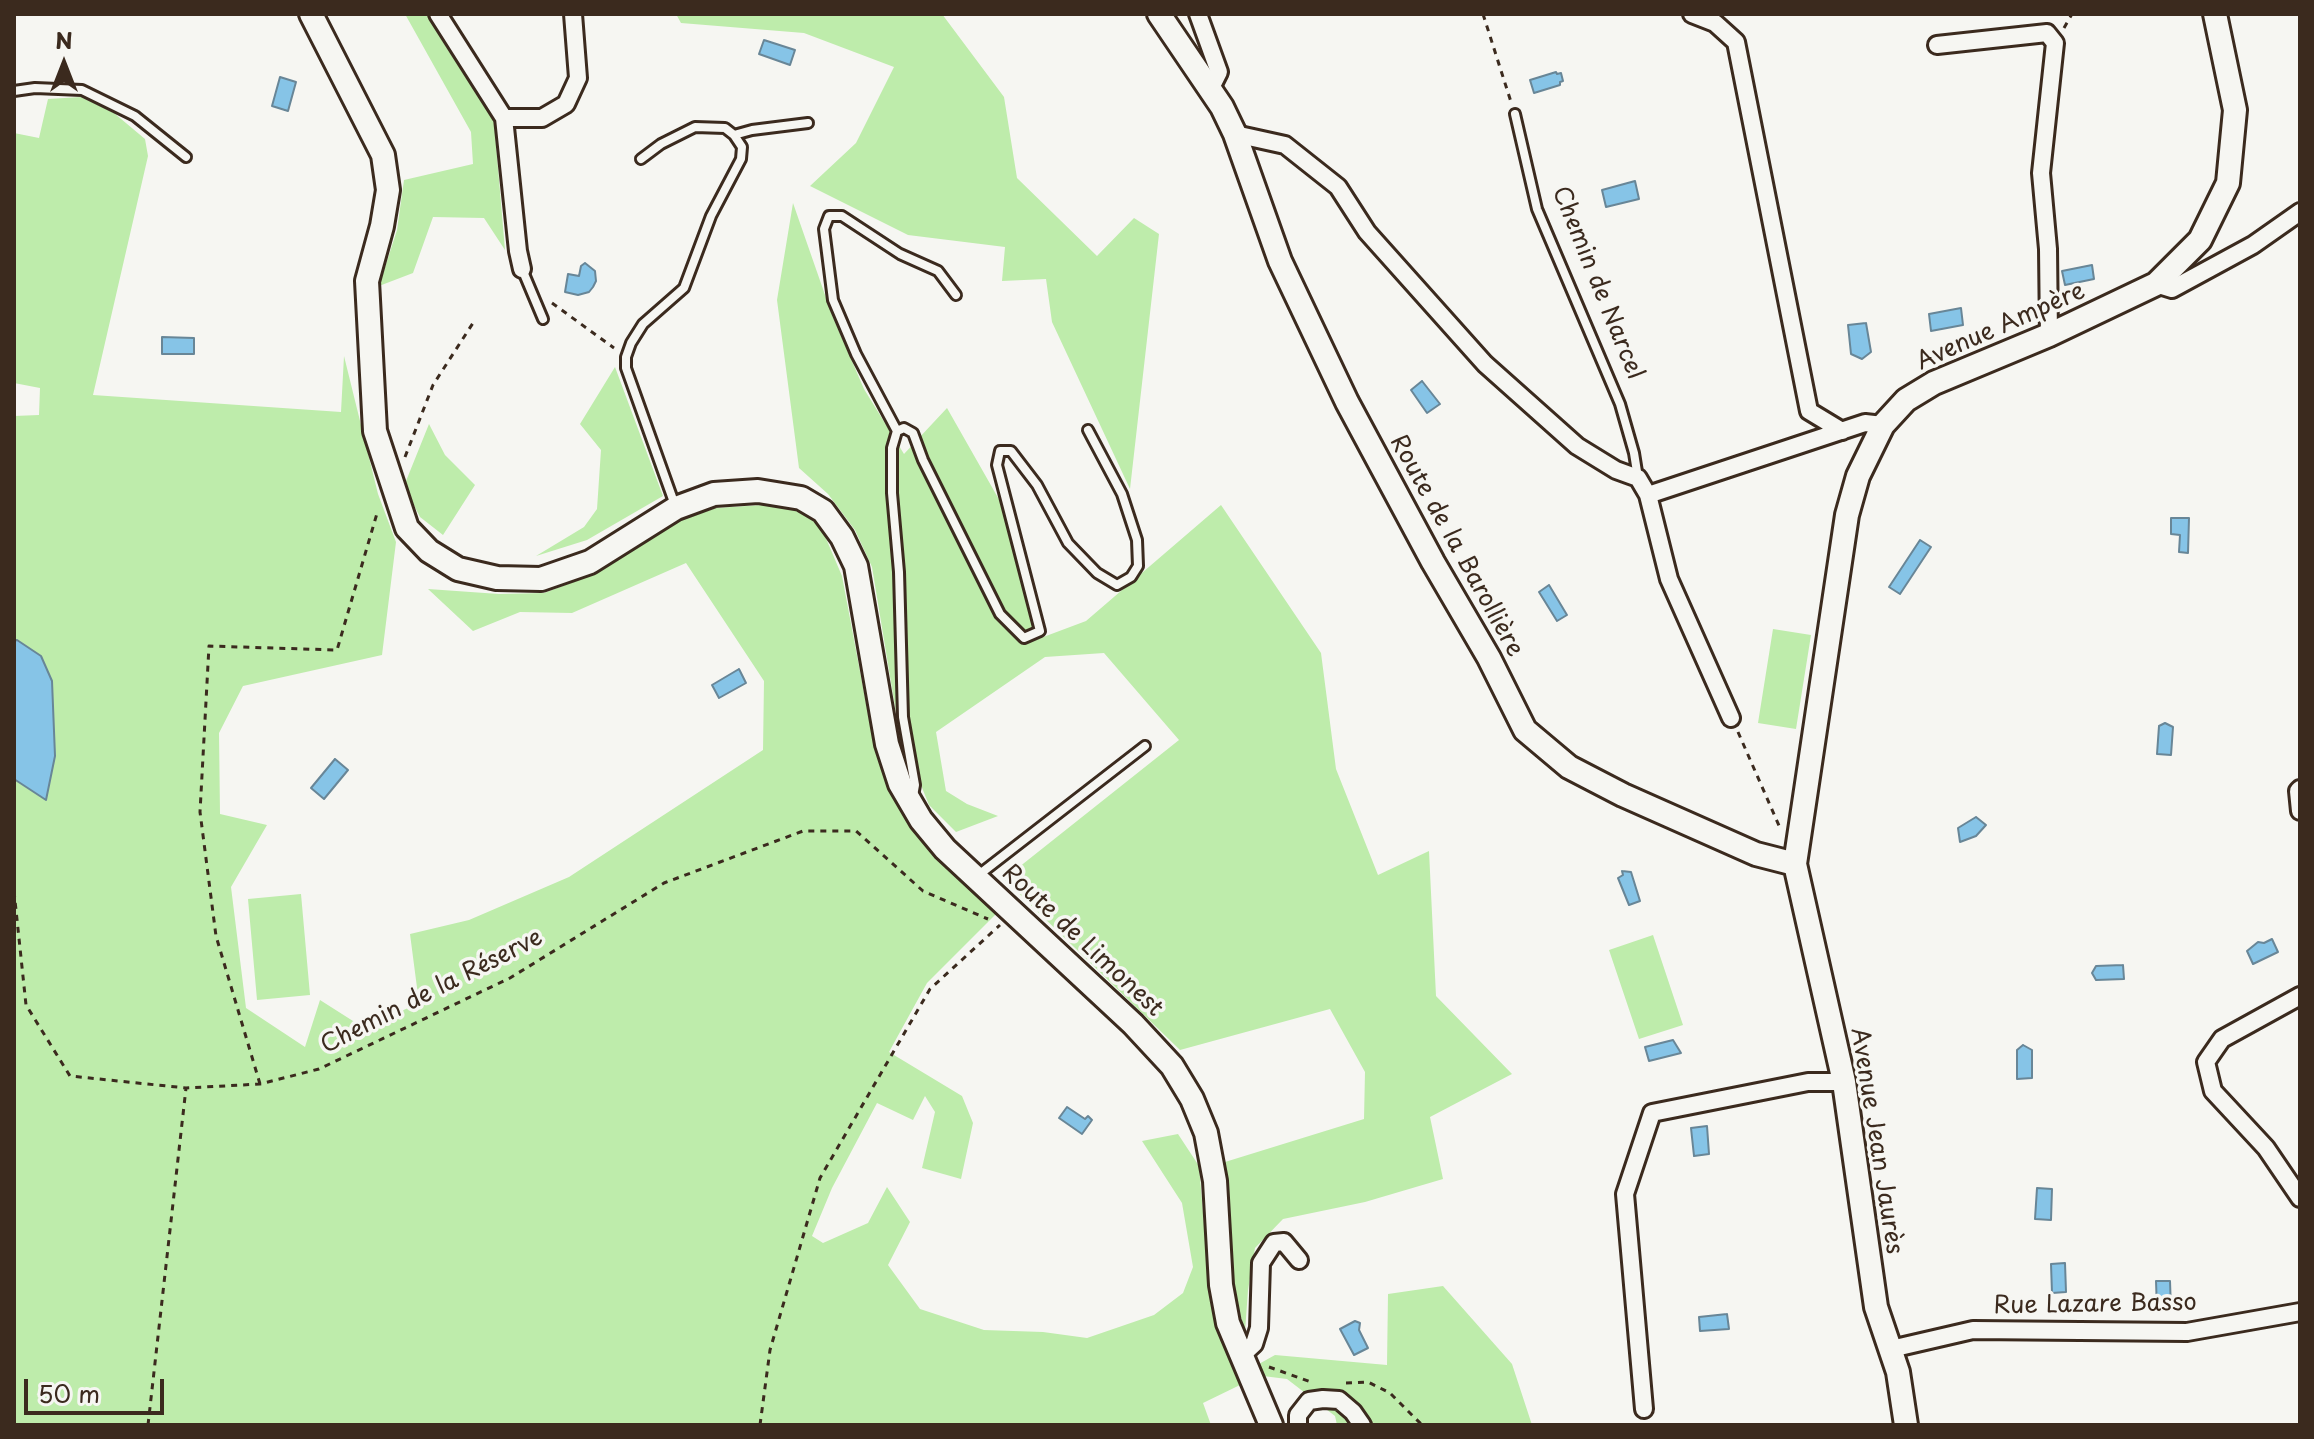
<!DOCTYPE html>
<meta charset="utf-8">
<style>
body{margin:0}
#map{position:relative;width:2314px;height:1439px;overflow:hidden;background:#f6f6f2;font-family:"Playpen Sans",sans-serif}
canvas{display:block}
.frame{position:absolute;inset:0;border:16px solid #3b2a1e;pointer-events:none}
.north{position:absolute;left:24px;top:24px;width:80px;height:80px;-webkit-text-stroke:6px #f6f6f2;paint-order:stroke;rotate:0deg;font-size:22px;font-weight:700;line-height:32px;text-align:center;color:#3b2a1e}
.north::after{content:'';display:block;margin:auto;width:28px;height:36px;background:#3b2a1e;clip-path:polygon(50% 0,100% 100%,50% 72%,0 100%)}
.scale{position:absolute;left:24px;top:1379px;width:140px;height:36px;box-sizing:border-box;border:4px solid #3b2a1e;border-top:0;padding-left:10px;font-size:24px;line-height:28px;white-space:nowrap;color:#3b2a1e;-webkit-text-stroke:6px #f6f6f2;paint-order:stroke}
</style>
<div id="map">
<canvas width="2314" height="1439"></canvas>
<div class="frame"></div>
<div class="north">N</div>
<div class="scale">50 m</div>
</div>
<script>
const g = document.querySelector('canvas').getContext('2d');
g.lineJoin = 'round';
function fillPath(path, color) { g.fillStyle = color; g.fill(path, 'evenodd'); }
const shape = rows => new Path2D(rows.map(r => 'M' + r).join(''));
function stroke(path, color, width, dash) { g.strokeStyle = color; g.lineWidth = width; g.lineCap = dash ? 'butt' : 'round'; g.setLineDash(dash || []); g.stroke(path); }
function label(font, color, halo, rows, align = 'center') {
  g.font = font + ' "Playpen Sans",sans-serif'; g.lineWidth = 7; g.setLineDash([]); g.textBaseline = 'middle'; g.strokeStyle = halo; g.fillStyle = color; for (const [text, x, y, turn = 0] of rows) {
    g.save(); g.translate(x, y); g.rotate((+turn || 0) * Math.PI / 180); g.textAlign = isNaN(turn) ? turn : align; if (halo) g.strokeText(text, 0, 0); g.fillText(text, 0, 0); g.restore();
  }
}
fillPath(shape([
 [405,14,428,14,443,42,494,121,505,250,484,218,433,217,413,273,379,286,397,230,404,180,473,164,471,132],
 [676,14,942,14,1004,97,1017,178,1097,256,1134,218,1159,234,1130,489,1052,322,1046,279,1002,281,1005,247,908,235,810,186,856,143,894,67,804,33,681,23],
 [81,97,114,113,145,139,148,156,93,395,341,412,344,356,378,494,396,542,382,655,243,686,219,733,220,814,267,825,231,887,246,1008,305,1047,320,1000,364,1028,419,1003,410,934,469,920,569,877,763,750,764,681,686,563,572,613,520,612,473,631,428,589,499,594,544,593,597,573,676,522,716,508,763,505,801,510,822,529,842,576,872,735,886,782,913,827,997,913,927,983,889,1052,962,1096,973,1123,961,1179,922,1168,935,1112,925,1096,913,1120,877,1103,832,1188,812,1236,823,1243,868,1223,887,1187,910,1222,888,1265,920,1309,984,1330,1043,1332,1087,1338,1154,1315,1183,1293,1193,1267,1182,1203,1142,1141,1178,1134,1199,1166,1209,1282,1221,1339,1240,1385,1203,1403,1211,1425,14,1425,14,779,46,799,17,640,14,641,14,416,39,415,40,388,14,383,14,133,39,138,48,99],
 [793,203,832,315,864,389,904,454,947,408,1001,503,1038,639,1086,621,1221,505,1321,653,1336,769,1378,875,1429,851,1436,996,1512,1074,1430,1117,1443,1179,1365,1202,1283,1219,1255,1248,1248,1290,1245,1332,1231,1281,1225,1162,1364,1119,1365,1072,1330,1009,1180,1050,1004,879,1179,740,1104,653,1045,657,936,732,946,791,967,804,998,816,956,832,929,805,899,731,872,567,855,530,828,494,799,468,777,300],
 [615,367,663,496,587,540,536,556,584,527,597,509,601,450,580,424],
 [429,424,445,455,475,485,443,535,420,517,404,486],
 [1773,629,1811,635,1796,729,1758,723],
 [301,894,310,995,257,1000,248,899],
 [1653,935,1683,1025,1639,1039,1609,950],
 [1443,1286,1512,1364,1532,1425,1337,1425,1335,1416,1287,1379,1263,1376,1257,1365,1275,1355,1387,1365,1388,1294]
]), '#beecab');
const water = shape([
 [764,40,795,50,790,65,759,54,764,40],
 [1556,72,1557,74,1561,73,1563,81,1560,82,1560,85,1534,93,1530,80,1556,72],
 [280,77,296,82,288,111,272,106,280,77],
 [1635,181,1639,199,1606,207,1602,190,1635,181],
 [585,263,595,271,596,281,593,287,589,292,578,295,565,292,568,274,579,276,581,266,585,263],
 [2092,265,2094,279,2065,285,2062,271,2092,265],
 [1961,308,1963,325,1931,331,1929,314,1961,308],
 [1866,323,1871,352,1862,359,1851,354,1848,325,1866,323],
 [162,337,194,338,194,354,162,354,162,337],
 [1422,381,1440,404,1427,413,1411,390,1422,381],
 [2171,518,2189,518,2188,553,2179,552,2180,535,2171,534,2171,518],
 [1920,540,1931,547,1900,594,1889,587,1920,540],
 [1549,585,1567,615,1557,621,1539,592,1549,585],
 [17,640,41,656,52,681,55,756,46,800,14,779,14,641,17,640],
 [739,669,746,683,719,698,712,685,739,669],
 [2165,723,2173,727,2171,755,2157,754,2159,726,2165,723],
 [335,759,348,770,324,799,311,788,335,759],
 [1976,817,1986,825,1976,836,1960,842,1958,828,1976,817],
 [1622,871,1631,872,1640,901,1629,905,1618,878,1623,875,1622,871],
 [2272,939,2278,952,2253,964,2247,951,2258,942,2264,943,2272,939],
 [2123,965,2124,979,2096,980,2092,973,2096,966,2123,965],
 [1673,1040,1681,1053,1649,1061,1645,1047,1673,1040],
 [2023,1045,2032,1050,2032,1078,2017,1079,2017,1050,2023,1045],
 [1067,1107,1085,1119,1088,1116,1092,1120,1082,1134,1059,1118,1067,1107],
 [1707,1126,1709,1154,1694,1156,1691,1128,1707,1126],
 [2037,1188,2052,1189,2051,1220,2035,1219,2037,1188],
 [2065,1263,2066,1292,2052,1293,2051,1264,2065,1263],
 [2156,1281,2170,1281,2171,1310,2157,1310,2156,1281],
 [1727,1314,1729,1329,1700,1331,1699,1317,1727,1314],
 [1355,1321,1360,1323,1359,1330,1368,1348,1354,1355,1340,1329,1355,1321]
]);
fillPath(water, '#86c4e7');
stroke(water, '#688697', 2);
const lane = shape([
 [14,91,35,88,82,90,135,116,186,157],
 [1515,114,1537,209,1620,404,1634,453,1638,478],
 [734,135,752,130,808,123],
 [641,159,661,144,695,127,725,128,734,135,742,147,741,159,711,216,684,288,643,324,631,343,626,357,626,368,676,508],
 [522,269,543,319],
 [897,431,856,354,833,300,824,229,829,216,842,216,900,254,938,271,956,295],
 [913,796,915,785,903,717,899,572,892,493,892,448,897,431,904,428,913,433,923,460,1000,614,1024,638,1040,631,997,465,1000,451,1011,451,1037,485,1068,543,1097,573,1117,585,1131,577,1138,566,1137,540,1122,494,1088,430],
 [976,877,1145,746]
]);
const street = shape([
 [438,14,504,118,518,251,522,269],
 [1198,14,1219,72,1210,90],
 [1692,14,1715,23,1736,42,1809,411,1842,431],
 [1937,45,2047,33,2055,43,2041,173,2048,249,2049,335],
 [504,118,542,118,566,104,578,78,573,14],
 [1235,134,1285,145,1338,187,1367,232,1485,364,1577,446,1616,470,1638,478,1648,495,1669,579,1731,718],
 [2156,284,2172,289,2253,245,2300,212],
 [1648,495,1865,423,1883,425],
 [2300,789,2298,791,2300,811],
 [2300,996,2222,1039,2206,1062,2213,1091,2266,1148,2300,1198],
 [1891,1349,1973,1330,2187,1332,2300,1312],
 [1241,1356,1254,1344,1259,1328,1261,1263,1274,1243,1284,1242,1299,1260],
 [1644,1409,1625,1194,1652,1113,1808,1082,1844,1082],
 [1298,1425,1298,1415,1309,1401,1323,1399,1339,1400,1353,1412,1362,1425]
]);
const secondary = shape([
 [311,14,383,155,388,190,382,226,367,281,375,431,407,528,429,551,458,569,497,578,541,579,590,562,676,508,714,494,758,491,801,498,823,511,842,537,856,566,887,744,900,784,921,820,945,849,1133,1024,1172,1066,1192,1099,1206,1133,1215,1181,1221,1285,1228,1323,1271,1425],
 [1159,14,1222,107,1235,134,1280,261,1347,402,1433,562,1489,658,1525,730,1569,767,1623,795,1756,854,1795,864],
 [1906,1425,1898,1372,1876,1307,1844,1082,1795,864,1847,515,1858,476,1883,425,1906,400,1934,383,2049,335,2156,284,2200,240,2228,183,2235,110,2215,14]
]);
stroke(lane, '#3b2a1e', 14);
stroke(street, '#3b2a1e', 22);
stroke(secondary, '#3b2a1e', 28);
stroke(shape([
 [1483,14,1511,102],
 [2064,28,2072,14],
 [552,303,614,348],
 [405,457,433,385,473,323],
 [1738,732,1780,828],
 [14,891,26,1005,70,1076,186,1088,260,1084,319,1069,510,978,664,883,803,831,856,831,923,891,988,919],
 [260,1084,216,936,200,812,209,646,337,650,378,510],
 [1269,1367,1311,1382],
 [1346,1383,1368,1382,1390,1393,1422,1425],
 [148,1425,186,1088],
 [760,1425,770,1350,820,1178,930,989,1000,925]
]), '#3b2a1e', 3, [6, 6]);
stroke(lane, '#f6f6f2', 8);
stroke(street, '#f6f6f2', 16);
stroke(secondary, '#f6f6f2', 22);
label('24px', '#3b2a1e', '#f6f6f2', [
 ["Chemin de Narcel",1597,283,68],
 ["Avenue Ampère",2001,327,-24],
 ["Route de la Barollière",1456,546,61],
 ["Route de Limonest",1082,941,43],
 ["Chemin de la Réserve",432,992,-27],
 ["Avenue Jean Jaurès",1876,1141,81],
 ["Rue Lazare Basso",2095,1305,-1]
]);
</script>
